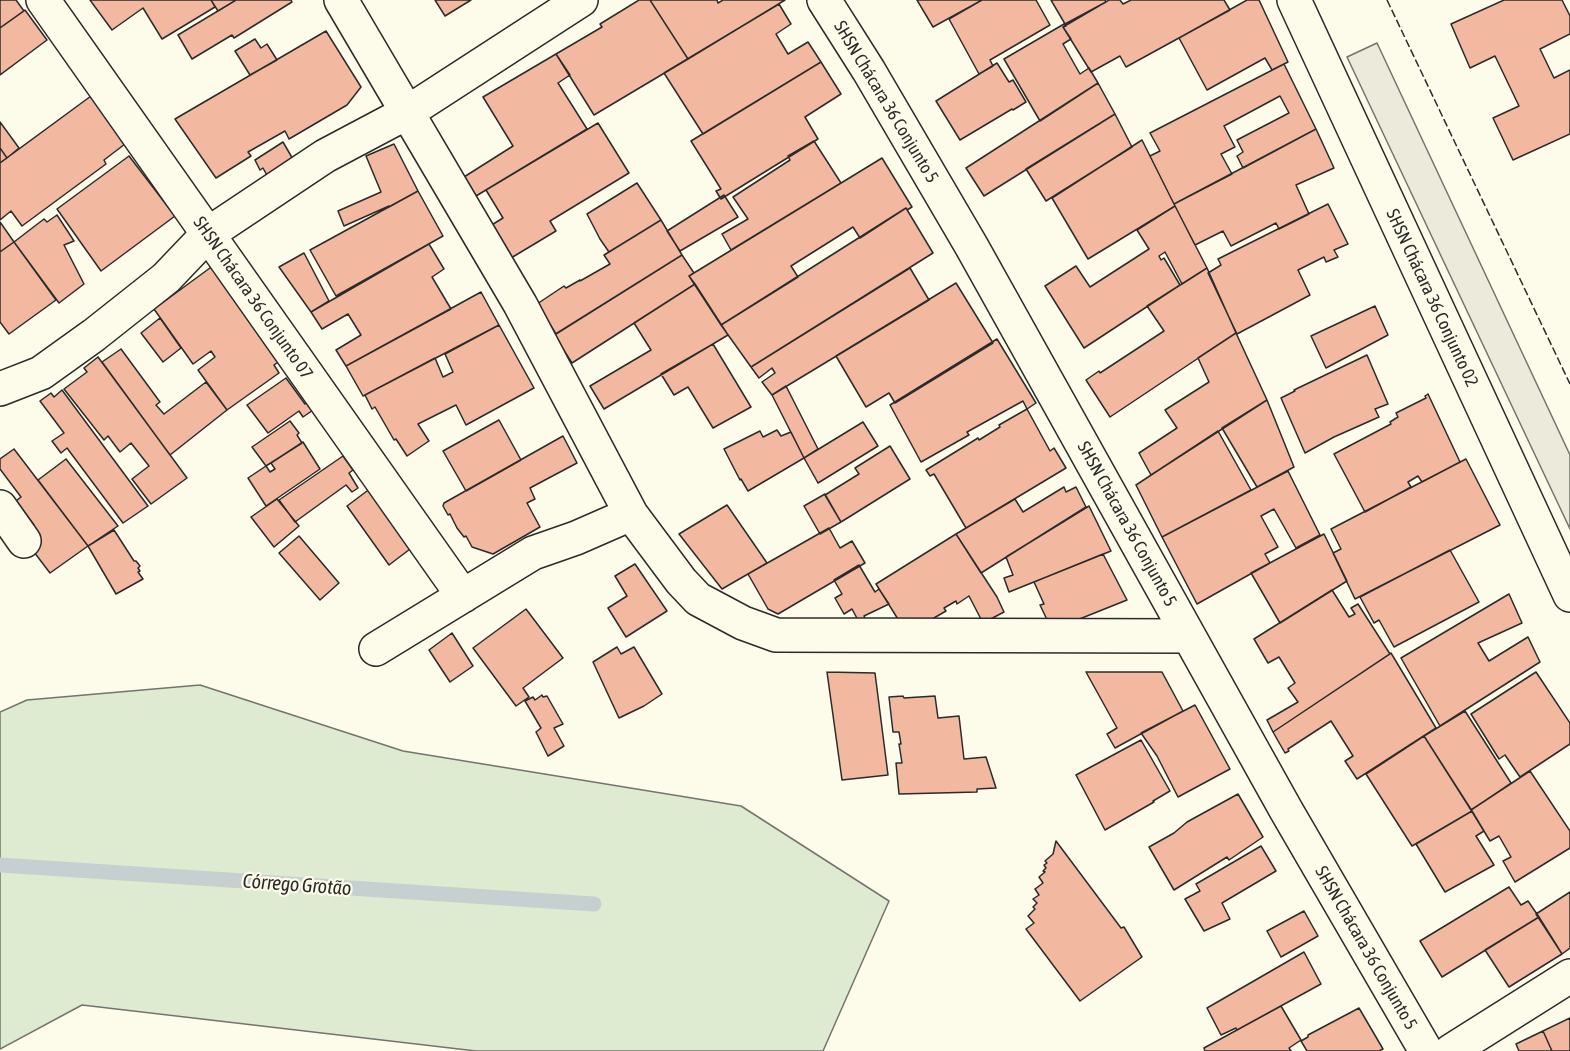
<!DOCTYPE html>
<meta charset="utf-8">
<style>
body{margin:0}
canvas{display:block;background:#fdfbea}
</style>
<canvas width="1570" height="1051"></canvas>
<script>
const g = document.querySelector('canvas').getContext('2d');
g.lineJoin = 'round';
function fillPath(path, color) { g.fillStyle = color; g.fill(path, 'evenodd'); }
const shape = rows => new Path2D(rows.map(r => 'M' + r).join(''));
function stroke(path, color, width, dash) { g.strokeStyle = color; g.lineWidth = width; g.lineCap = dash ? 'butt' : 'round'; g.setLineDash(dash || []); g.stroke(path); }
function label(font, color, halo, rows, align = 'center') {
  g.font = font + ' "Asap Condensed",sans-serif'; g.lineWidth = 4.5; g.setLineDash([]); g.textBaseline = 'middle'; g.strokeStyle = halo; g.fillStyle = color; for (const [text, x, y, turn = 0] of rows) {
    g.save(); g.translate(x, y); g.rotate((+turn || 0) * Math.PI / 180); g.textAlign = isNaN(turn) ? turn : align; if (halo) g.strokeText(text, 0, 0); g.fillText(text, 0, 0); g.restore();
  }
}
const green = shape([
 [200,685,403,751,741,806,889,901,823,1051,476,1051,82,1005,0,1049,0,712,27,700,200,685]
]);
fillPath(green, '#deebd1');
stroke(green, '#74746e', 1.5);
const parking = shape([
 [1377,43,1570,455,1570,529,1347,57,1377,43]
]);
fillPath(parking, '#eceadb');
stroke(parking, '#74746e', 1.5);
stroke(shape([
 [0,865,594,904]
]), '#c7d0d0', 15);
const building = shape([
 [0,0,16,0,24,11,0,28,0,0],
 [90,0,211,0,215,7,162,39,143,8,112,30,90,0],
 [211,0,236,0,218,11,211,0],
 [236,0,291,0,292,2,234,38,232,35,192,59,178,35,236,0],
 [435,0,471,0,445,16,435,0],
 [639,0,650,0,688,59,594,115,556,54,602,27,600,24,639,0],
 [650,0,717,0,718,3,723,0,785,0,688,59,650,0],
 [917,0,982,0,933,27,917,0],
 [982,0,1036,0,1050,25,990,60,993,66,979,74,949,19,982,0],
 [1051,0,1105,0,1106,2,1065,24,1051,0],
 [1109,0,1120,0,1123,4,1131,0,1224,0,1230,10,1126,67,1120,56,1091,72,1063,27,1109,0],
 [1247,0,1259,0,1288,62,1272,70,1265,58,1207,90,1179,38,1247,0],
 [1504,0,1562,0,1570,16,1570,34,1540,49,1554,78,1570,70,1570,134,1513,160,1493,118,1519,106,1495,56,1470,68,1451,24,1504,0],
 [779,4,791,24,776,34,788,54,808,42,821,62,703,134,664,73,779,4],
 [25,10,47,40,0,75,0,28,25,10],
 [1064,24,1066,26,1063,27,1071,39,1063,44,1080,74,1089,68,1098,83,1040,121,1004,59,1064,24],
 [326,31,361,87,347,105,289,139,285,131,248,152,251,156,216,178,175,119,326,31],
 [255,39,261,48,267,44,277,60,250,75,235,51,255,39],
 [556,54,570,75,558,83,587,129,476,196,464,177,513,146,483,97,556,54],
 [821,62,841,94,805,117,818,139,721,199,716,191,721,189,691,141,821,62],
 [997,63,1009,82,1013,80,1026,102,1013,110,1012,109,960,140,936,101,997,63],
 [1284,64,1316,129,1243,168,1237,156,1243,152,1237,140,1289,113,1280,96,1224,126,1235,147,1221,154,1232,174,1174,204,1150,156,1160,151,1150,133,1284,64],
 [1098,83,1115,114,984,196,966,168,1098,83],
 [91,96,125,144,104,160,106,164,22,226,11,211,0,220,0,163,91,96],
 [1115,114,1132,147,1046,201,1026,169,1115,114],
 [0,122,19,148,7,158,0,148,0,122],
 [598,123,629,173,550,221,556,231,511,258,490,226,503,218,486,190,598,123],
 [1316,129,1334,168,1296,185,1309,214,1279,229,1276,223,1231,246,1223,231,1195,245,1174,204,1316,129],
 [1142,140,1175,206,1088,259,1052,198,1142,140],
 [814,141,841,183,731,250,722,234,748,219,733,197,790,160,788,156,814,141],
 [283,142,294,161,269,179,263,168,260,170,255,160,283,142],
 [394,144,418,191,389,207,389,206,344,226,338,211,381,192,366,156,394,144],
 [0,148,7,158,0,163,0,148],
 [129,156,175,216,101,271,57,209,129,156],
 [882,158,912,207,907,210,906,208,860,238,853,227,791,266,798,277,721,325,689,276,882,158],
 [637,183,661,220,609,252,600,239,587,214,637,183],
 [418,191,443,236,336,296,310,250,418,191],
 [724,195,738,217,680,251,667,231,724,195],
 [1328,204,1348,244,1334,250,1338,257,1326,262,1324,257,1298,270,1310,295,1237,334,1208,273,1221,265,1218,259,1328,204],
 [1175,206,1207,268,1182,284,1165,252,1159,256,1161,260,1164,258,1180,285,1084,348,1045,286,1076,266,1090,287,1149,249,1137,230,1175,206],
 [906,208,933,253,751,367,721,325,906,208],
 [57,215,74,241,64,245,84,284,59,303,14,242,44,219,47,222,57,215],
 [661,220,682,255,556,334,537,304,564,286,566,288,580,280,580,281,610,264,604,255,661,220],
 [0,222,14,242,0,252,0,222],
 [14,242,56,300,9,334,0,322,0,252,14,242],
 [429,244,444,269,432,277,451,309,346,366,336,350,361,335,348,314,322,329,311,312,429,244],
 [304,253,329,301,311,312,279,267,304,253],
 [682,255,694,273,689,276,695,284,572,363,554,335,682,255],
 [214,265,281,360,274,365,279,373,227,410,198,370,215,357,211,351,193,364,154,309,214,265],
 [910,268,929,300,772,395,762,382,775,373,772,368,759,378,751,367,910,268],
 [1207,268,1236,333,1110,417,1086,380,1099,371,1100,373,1164,331,1147,306,1207,268],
 [956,283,993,343,895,403,889,393,866,407,836,356,956,283],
 [695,284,728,335,604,409,590,386,651,350,634,323,695,284],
 [481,292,499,325,363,396,346,366,481,292],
 [1375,306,1388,335,1326,368,1311,336,1375,306],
 [160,318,181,348,163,362,141,333,160,318],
 [499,325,534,388,466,425,456,405,418,424,429,441,407,456,396,439,394,440,375,407,372,409,365,395,435,358,443,377,453,372,445,354,499,325],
 [1236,333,1267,400,1151,475,1139,453,1177,428,1165,410,1209,382,1198,358,1236,333],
 [997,339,1036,403,1027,409,1023,401,967,432,969,435,921,462,890,405,997,339],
 [713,344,751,407,713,428,688,387,674,395,661,374,713,344],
 [121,349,160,402,156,405,164,414,206,382,227,410,170,455,102,362,121,349],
 [1367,355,1388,404,1375,409,1379,417,1334,437,1305,453,1281,398,1295,391,1294,390,1367,355],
 [98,357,187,478,151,504,132,479,149,466,131,443,120,452,108,436,104,440,64,389,87,372,84,368,98,357],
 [286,378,305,404,310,400,316,408,303,417,299,411,268,433,247,405,286,378],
 [786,386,818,449,804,458,772,395,786,386],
 [62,390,148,506,123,523,67,448,61,453,52,441,64,433,40,401,51,393,54,397,62,390],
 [1428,394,1460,462,1422,482,1418,476,1408,482,1411,487,1365,512,1334,454,1391,424,1390,422,1398,417,1396,413,1426,398,1425,396,1428,394],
 [1267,400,1294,467,1257,487,1222,428,1267,400],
 [1027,409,1050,451,1054,448,1066,468,966,528,934,474,930,476,926,470,978,438,979,440,1000,427,999,425,1027,409],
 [499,420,521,460,466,491,443,451,499,420],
 [290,421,299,433,297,435,302,443,266,466,252,447,290,421],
 [863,422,878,446,818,483,804,458,863,422],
 [777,430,781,436,791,432,804,458,748,491,741,479,740,480,724,449,760,431,763,437,777,430],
 [1218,431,1251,490,1162,537,1136,485,1218,431],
 [563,436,577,463,530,488,535,499,527,503,540,527,493,554,472,547,466,536,464,537,457,528,450,514,448,515,443,506,444,503,563,436],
 [303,442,320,469,266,506,248,478,266,466,270,472,275,469,271,463,303,442],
 [890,446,910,479,841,522,825,495,859,474,855,468,890,446],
 [14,449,88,546,50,573,21,535,34,525,16,501,21,497,0,469,0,459,14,449],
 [343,456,353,470,349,473,358,488,352,492,346,485,295,522,279,500,343,456],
 [66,459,118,526,88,546,38,480,66,459],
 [1466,459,1500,525,1355,599,1333,553,1341,549,1331,529,1466,459],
 [1288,471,1320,535,1296,548,1274,509,1261,516,1278,547,1265,554,1270,563,1197,604,1162,537,1288,471],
 [1064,487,1066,492,1076,487,1086,507,981,573,956,534,1015,499,1023,512,1064,487],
 [371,488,414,546,389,565,347,506,371,488],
 [825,494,841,522,820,534,804,506,825,494],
 [277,499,299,526,274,547,251,517,277,499],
 [727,505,767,563,722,589,679,534,727,505],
 [1089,506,1111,551,1009,592,1004,578,1013,575,1006,557,1089,506],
 [829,528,840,548,852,541,865,563,778,614,768,609,748,574,829,528],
 [114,530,134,561,136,561,140,566,138,568,140,571,138,572,143,579,116,594,88,546,114,530],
 [956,534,997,597,1004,612,983,623,969,596,957,604,956,601,944,608,946,611,927,622,901,624,876,584,956,534],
 [1324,534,1347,581,1280,623,1251,573,1324,534],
 [299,536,339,583,320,600,279,553,299,536],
 [1450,550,1479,602,1394,647,1379,620,1374,623,1360,597,1450,550],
 [1103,554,1127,600,1067,624,1050,626,1040,605,1044,604,1034,582,1103,554],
 [635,564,667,611,626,637,608,608,627,596,615,576,635,564],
 [859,565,875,592,879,589,889,604,864,616,865,618,859,622,852,609,844,614,835,598,842,594,834,580,859,565],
 [1332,590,1349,617,1355,614,1351,608,1358,604,1390,654,1273,732,1267,720,1298,702,1288,688,1295,683,1279,657,1268,663,1254,639,1332,590],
 [1509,594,1522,623,1478,643,1489,661,1528,637,1540,662,1440,726,1401,658,1509,594],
 [526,609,563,658,523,688,529,697,516,706,473,648,526,609],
 [452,633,473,666,450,682,429,650,452,633],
 [617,647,621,654,634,647,662,694,644,706,619,718,593,662,617,647],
 [1391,653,1436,728,1357,779,1345,761,1353,756,1331,721,1288,749,1289,751,1285,753,1273,732,1391,653],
 [827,672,875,673,888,775,842,780,827,672],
 [1086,672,1162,672,1183,711,1115,748,1107,734,1117,728,1086,672],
 [1536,672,1570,723,1570,744,1520,777,1505,755,1499,759,1471,714,1536,672],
 [542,695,543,697,547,696,563,724,554,728,564,746,548,756,536,732,541,728,525,701,533,697,535,700,542,695],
 [903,696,904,698,935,696,938,718,959,716,964,759,986,757,996,788,977,789,977,792,899,794,896,763,902,763,899,744,901,744,899,732,893,732,889,697,903,696],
 [1195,705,1230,769,1178,797,1157,756,1141,733,1195,705],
 [1465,711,1511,783,1471,810,1424,736,1465,711],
 [1424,736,1472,811,1412,846,1366,774,1424,736],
 [1141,740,1170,791,1153,801,1154,802,1105,830,1076,775,1141,740],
 [1530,771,1570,831,1570,848,1515,882,1503,861,1511,857,1499,836,1490,841,1471,810,1530,771],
 [1238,794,1263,837,1229,860,1227,857,1174,890,1149,847,1174,833,1187,822,1238,794],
 [1472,811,1484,831,1476,836,1494,865,1445,892,1416,844,1472,811],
 [1056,841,1121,928,1124,927,1142,957,1080,1001,1026,929,1034,923,1028,916,1035,909,1033,907,1037,903,1033,899,1039,895,1035,889,1043,883,1039,877,1045,872,1043,871,1046,868,1044,865,1047,863,1045,861,1053,854,1056,841],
 [1261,846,1276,871,1222,903,1230,919,1204,931,1185,899,1200,891,1196,884,1261,846],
 [1509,887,1521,905,1528,901,1539,917,1442,977,1420,941,1509,887],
 [1570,892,1570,948,1562,954,1536,914,1570,892],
 [1304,911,1318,936,1281,957,1267,931,1304,911],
 [1539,917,1562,954,1509,987,1485,950,1539,917],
 [1304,952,1321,984,1237,1030,1236,1028,1221,1035,1207,1008,1304,952],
 [1281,1006,1301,1040,1289,1048,1291,1051,1205,1051,1204,1048,1281,1006],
 [1359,1008,1383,1049,1379,1051,1307,1051,1301,1041,1308,1037,1308,1035,1359,1008],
 [1570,1018,1570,1051,1552,1051,1543,1031,1570,1018],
 [1543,1031,1552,1051,1519,1051,1516,1044,1543,1031]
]);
fillPath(building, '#f2b8a0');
stroke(building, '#2b2b2b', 1.5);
const minor = shape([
 [43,0,463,596],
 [341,0,520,304,631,514,681,581,698,599,743,623,776,635,1189,636],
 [824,0,869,71,972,247,1286,810,1426,1051],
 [0,389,41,373,94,335,166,278,208,234,325,156,408,112,581,0],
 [0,507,24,541],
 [376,649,533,553,576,538,631,514],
 [1451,1051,1570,976]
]);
const tertiary = shape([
 [1294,0,1570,595]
]);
stroke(minor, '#2b2b2b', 36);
stroke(tertiary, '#2b2b2b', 36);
stroke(minor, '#fdfbea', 33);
stroke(tertiary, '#fdfbea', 33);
stroke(shape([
 [1387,0,1570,384]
]), '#2b2b2b', 1.5, [8, 3]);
label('18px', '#2b2b2b', '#fdfbea', [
 ["SHSN Chácara 36 Conjunto 5",886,102,59],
 ["SHSN Chácara 36 Conjunto 07",253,298,55],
 ["SHSN Chácara 36 Conjunto 02",1432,298,65],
 ["SHSN Chácara 36 Conjunto 5",1127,524,61],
 ["SHSN Chácara 36 Conjunto 5",1366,948,60]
]);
label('italic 20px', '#2b2b2b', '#fdfbea', [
 ["Córrego Grotão",297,885,4]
]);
</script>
